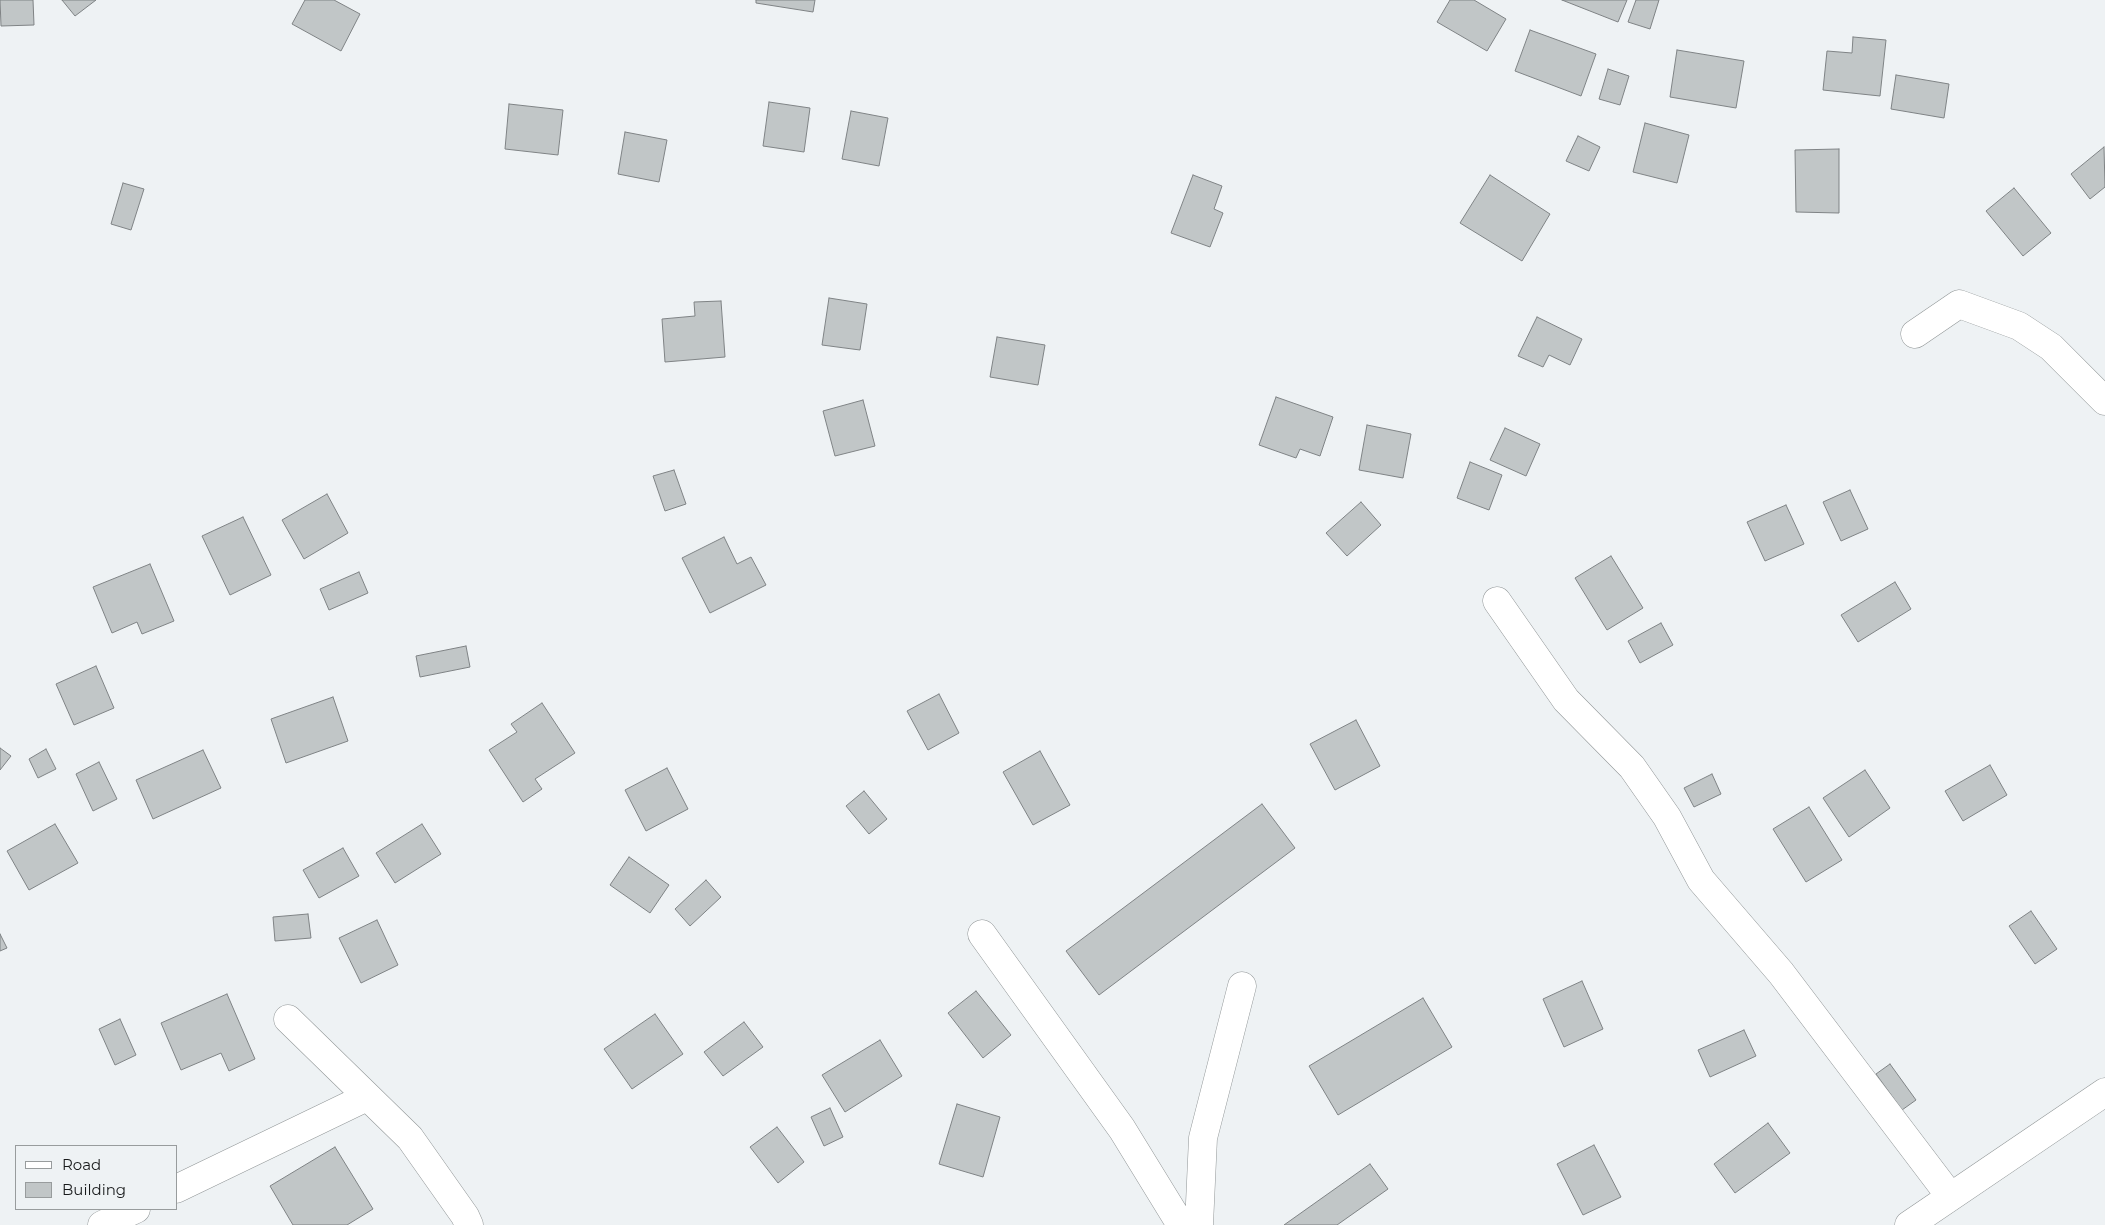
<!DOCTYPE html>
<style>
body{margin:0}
#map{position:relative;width:2105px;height:1225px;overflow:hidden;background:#eef2f4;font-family:Montserrat,sans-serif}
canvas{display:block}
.legend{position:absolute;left:15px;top:1145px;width:162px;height:65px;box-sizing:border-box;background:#eef2f4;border:1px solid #989c9d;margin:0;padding:6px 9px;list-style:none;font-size:15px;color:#181a1b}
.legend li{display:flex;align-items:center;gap:10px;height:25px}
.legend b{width:25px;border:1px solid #989c9d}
</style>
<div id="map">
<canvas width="2105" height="1225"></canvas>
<ul class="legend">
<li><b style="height:6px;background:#fff"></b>Road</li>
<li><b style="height:14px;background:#c1c6c7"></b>Building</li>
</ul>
</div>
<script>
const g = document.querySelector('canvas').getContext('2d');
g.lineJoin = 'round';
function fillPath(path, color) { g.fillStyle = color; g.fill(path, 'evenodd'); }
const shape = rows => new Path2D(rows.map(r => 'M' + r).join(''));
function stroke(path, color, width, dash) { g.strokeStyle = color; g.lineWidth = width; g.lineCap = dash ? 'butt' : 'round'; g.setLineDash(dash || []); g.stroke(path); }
const building = shape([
 [0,0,33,0,34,25,1,26,0,0],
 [62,0,96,0,75,16,62,0],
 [305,0,334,0,360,14,341,51,292,24,305,0],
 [756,0,815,0,813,12,756,3,756,0],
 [1450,0,1474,0,1506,19,1487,51,1437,22,1450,0],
 [1562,0,1627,0,1618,22,1562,0],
 [1636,0,1659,0,1650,29,1628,22,1636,0],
 [1530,30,1596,54,1581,96,1515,71,1530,30],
 [1853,37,1886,40,1880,96,1823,90,1827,51,1852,53,1853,37],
 [1677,50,1744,61,1736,108,1670,97,1677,50],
 [1608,69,1629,76,1620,105,1599,99,1608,69],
 [1896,75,1949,84,1944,118,1891,109,1896,75],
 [769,102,810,108,804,152,763,146,769,102],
 [509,104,563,110,558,155,505,149,509,104],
 [851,111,888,118,879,166,842,159,851,111],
 [1645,123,1689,135,1677,183,1633,172,1645,123],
 [625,132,667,140,659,182,618,174,625,132],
 [1578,136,1600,147,1589,171,1566,161,1578,136],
 [2104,147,2105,187,2090,199,2071,174,2104,147],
 [1839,149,1839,213,1796,212,1795,150,1839,149],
 [1193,175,1222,186,1214,209,1223,213,1210,247,1171,233,1193,175],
 [1490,175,1550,214,1522,261,1460,223,1490,175],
 [123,183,144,189,131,230,111,224,123,183],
 [2014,188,2051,233,2023,256,1986,211,2014,188],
 [829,298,867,304,860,350,822,345,829,298],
 [721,301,725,357,665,362,662,319,695,316,694,302,721,301],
 [1537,317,1582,339,1570,365,1549,355,1543,367,1518,356,1537,317],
 [997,337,1045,345,1038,385,990,377,997,337],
 [1276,397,1333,417,1320,456,1300,449,1296,458,1259,445,1276,397],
 [863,400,875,446,835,456,823,411,863,400],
 [1367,425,1411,434,1403,478,1359,470,1367,425],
 [1505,428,1540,444,1526,476,1490,460,1505,428],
 [1470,462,1502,475,1489,510,1457,498,1470,462],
 [674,470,686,504,665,511,653,476,674,470],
 [1850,490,1868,529,1841,541,1823,502,1850,490],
 [327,494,348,533,304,559,282,520,327,494],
 [1361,502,1381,525,1347,556,1326,533,1361,502],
 [1786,505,1804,544,1765,561,1747,522,1786,505],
 [243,517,271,575,230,595,202,536,243,517],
 [724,537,737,564,751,557,766,585,710,613,682,558,724,537],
 [1611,556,1643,608,1607,630,1575,578,1611,556],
 [150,564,174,621,142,634,137,622,112,633,93,587,150,564],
 [359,572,368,593,329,610,320,589,359,572],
 [1895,582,1911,609,1858,642,1841,615,1895,582],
 [1661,623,1673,645,1640,663,1628,641,1661,623],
 [466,646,470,667,420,677,416,656,466,646],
 [96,666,114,708,74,725,56,684,96,666],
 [939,694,959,733,928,750,907,711,939,694],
 [333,697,348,741,286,763,271,719,333,697],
 [542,703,575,753,535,779,542,789,523,802,489,750,517,732,511,724,542,703],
 [1356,720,1380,766,1335,790,1310,744,1356,720],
 [0,748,11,756,0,770,0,748],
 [46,749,56,769,38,778,29,759,46,749],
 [203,750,221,788,153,819,136,780,203,750],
 [1040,751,1070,805,1033,825,1003,772,1040,751],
 [99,762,117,799,93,811,76,774,99,762],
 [1990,765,2007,795,1963,821,1945,791,1990,765],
 [667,768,688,809,646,831,625,790,667,768],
 [1865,770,1890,808,1849,837,1823,798,1865,770],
 [1712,774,1721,794,1694,807,1684,788,1712,774],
 [864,791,887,819,869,834,846,806,864,791],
 [1262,804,1295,848,1099,995,1066,951,1262,804],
 [1809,807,1842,860,1806,882,1773,829,1809,807],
 [55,824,78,863,29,890,7,851,55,824],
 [422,824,441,854,395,883,376,853,422,824],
 [343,848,359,876,319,898,303,870,343,848],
 [629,857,669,885,650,913,610,885,629,857],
 [706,880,721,897,690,926,675,909,706,880],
 [2031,911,2057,949,2035,964,2009,926,2031,911],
 [308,914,311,938,275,941,273,917,308,914],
 [377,920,398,965,361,983,339,938,377,920],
 [0,934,7,948,0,951,0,934],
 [1582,981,1603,1029,1564,1047,1543,999,1582,981],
 [976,991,1011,1035,983,1058,948,1013,976,991],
 [227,994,255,1059,229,1071,221,1053,181,1070,161,1023,227,994],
 [1423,998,1452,1047,1338,1115,1309,1066,1423,998],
 [655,1014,683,1054,632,1089,604,1049,655,1014],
 [120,1019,136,1055,115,1065,99,1029,120,1019],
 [744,1022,763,1047,723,1076,704,1052,744,1022],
 [1744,1030,1756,1056,1710,1077,1698,1050,1744,1030],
 [880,1040,902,1076,845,1112,822,1075,880,1040],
 [1890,1064,1916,1100,1902,1110,1876,1074,1890,1064],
 [957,1104,1000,1117,983,1177,939,1164,957,1104],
 [830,1108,843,1137,824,1146,811,1117,830,1108],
 [1768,1123,1790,1153,1735,1193,1714,1164,1768,1123],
 [777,1127,804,1162,778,1183,750,1147,777,1127],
 [1594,1145,1621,1197,1583,1215,1557,1164,1594,1145],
 [335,1147,373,1209,347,1225,293,1225,270,1186,335,1147],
 [1370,1164,1388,1189,1337,1225,1284,1225,1370,1164]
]);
fillPath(building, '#c1c6c7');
stroke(building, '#7f8385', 1);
const minor = shape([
 [1915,334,1959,304,2019,326,2051,347,2105,401],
 [1497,601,1566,700,1632,767,1667,817,1701,880,1781,973,1950,1196],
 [982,934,1122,1129,1181,1225],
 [288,1019,410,1138,465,1216,469,1225],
 [176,1189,367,1097],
 [102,1225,136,1209],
 [1199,1225,1203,1138,1242,986]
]);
const tertiary = shape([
 [1909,1225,2105,1092]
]);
stroke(minor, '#919697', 29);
stroke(tertiary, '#919697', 29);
stroke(minor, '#fff', 28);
stroke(tertiary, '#fff', 28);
</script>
